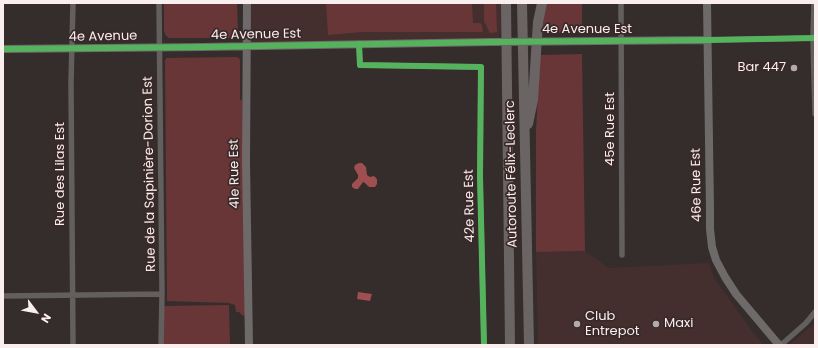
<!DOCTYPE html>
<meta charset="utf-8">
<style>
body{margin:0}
#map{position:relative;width:818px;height:348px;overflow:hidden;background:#352c2c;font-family:Poppins,sans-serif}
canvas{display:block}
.frame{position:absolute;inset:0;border:4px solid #faeeee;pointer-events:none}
.north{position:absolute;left:16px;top:292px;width:40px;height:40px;-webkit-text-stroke:3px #392928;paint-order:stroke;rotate:122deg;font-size:11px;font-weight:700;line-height:16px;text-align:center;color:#faeeee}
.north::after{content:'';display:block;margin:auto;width:14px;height:18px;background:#faeeee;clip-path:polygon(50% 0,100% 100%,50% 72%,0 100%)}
</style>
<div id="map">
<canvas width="818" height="348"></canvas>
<div class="frame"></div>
<div class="north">N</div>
</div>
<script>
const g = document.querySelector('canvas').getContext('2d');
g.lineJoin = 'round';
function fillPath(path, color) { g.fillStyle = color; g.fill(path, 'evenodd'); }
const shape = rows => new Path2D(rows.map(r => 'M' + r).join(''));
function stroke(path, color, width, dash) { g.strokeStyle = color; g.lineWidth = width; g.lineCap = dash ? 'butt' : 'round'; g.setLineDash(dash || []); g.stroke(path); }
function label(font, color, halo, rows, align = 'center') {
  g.font = font + ' Poppins,sans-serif'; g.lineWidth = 3.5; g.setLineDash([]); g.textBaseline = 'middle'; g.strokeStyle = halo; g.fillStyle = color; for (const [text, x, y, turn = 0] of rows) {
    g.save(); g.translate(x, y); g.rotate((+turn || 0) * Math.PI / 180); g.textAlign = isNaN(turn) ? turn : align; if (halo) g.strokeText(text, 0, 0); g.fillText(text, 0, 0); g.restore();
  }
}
fillPath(shape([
 [245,3,506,3,506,9,498,42,247,46],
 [585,251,609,268,709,263,714,278,755,335,764,345,538,345,536,252],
 [815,323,815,345,791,345,790,344]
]), '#442f2e');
fillPath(shape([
 [164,3,237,3,238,33,235,36,231,38,169,38,166,36,164,31],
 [326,3,472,3,473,23,480,23,482,25,483,32,361,32,328,35],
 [484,3,496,3,497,32,490,33,484,21],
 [546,3,582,3,582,32,542,33,543,18],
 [582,54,585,251,536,252,536,131,540,55],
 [236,57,239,58,240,60,240,100,242,100,245,316,242,315,239,312,236,312,235,305,229,303,167,301,165,60,166,60,166,58],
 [229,305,230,345,161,345,162,306]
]), '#693637');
fillPath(shape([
 [359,163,362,163,366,167,367,175,370,177,374,176,377,179,377,184,375,187,369,187,365,183,363,182,358,189,355,189,352,187,352,184,358,178,358,175,354,168,355,165],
 [358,292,372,294,370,301,357,299]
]), '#9f4f50');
stroke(shape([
 [73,3,71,83,73,345],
 [159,3,162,294,161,345],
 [621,3,622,255],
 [814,3,813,38,815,114],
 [707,40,815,38],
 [359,44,360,65,481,67,480,176,484,345],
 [3,296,162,294],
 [781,345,806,323,815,312]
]), '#635f5f', 5.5);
stroke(shape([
 [247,3,246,162,249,345],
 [707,3,710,210,710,229,712,247,716,260,725,277,736,294,779,345],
 [3,49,202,47,491,42,707,40]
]), '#6e6a6a', 8);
stroke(shape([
 [506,3,510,345],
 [522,3,529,345],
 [528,124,533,100,538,22,542,3]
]), '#6b6464', 10);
stroke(shape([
 [359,44,360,65,481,67,480,176,484,345],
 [3,49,202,47,491,42,707,40,815,38]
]), '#56b35d', 6);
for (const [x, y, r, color] of [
 [794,68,4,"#b5aaaa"],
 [577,324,4,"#b5aaaa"],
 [656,324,4,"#b5aaaa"]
]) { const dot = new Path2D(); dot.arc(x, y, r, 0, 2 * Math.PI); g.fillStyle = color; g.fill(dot); stroke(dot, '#392928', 1.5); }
label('13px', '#faeeee', '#392928', [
 ["4e Avenue Est",587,30],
 ["4e Avenue Est",256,35,-1],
 ["4e Avenue",103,37,-1],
 ["45e Rue Est",611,129,-90],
 ["Rue des Lilas Est",61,174,-90],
 ["Rue de la Sapinière-Dorion Est",150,174,-91],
 ["41e Rue Est",235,174,-91],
 ["Autoroute Félix-Leclerc",512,174,-91],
 ["46e Rue Est",697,185,-91],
 ["42e Rue Est",470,206,-91]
]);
label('13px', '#faeeee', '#392928', [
 ["Bar 447",786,68,"right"],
 ["Club",585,317],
 ["Entrepot",585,332],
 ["Maxi",664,324]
], 'left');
</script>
